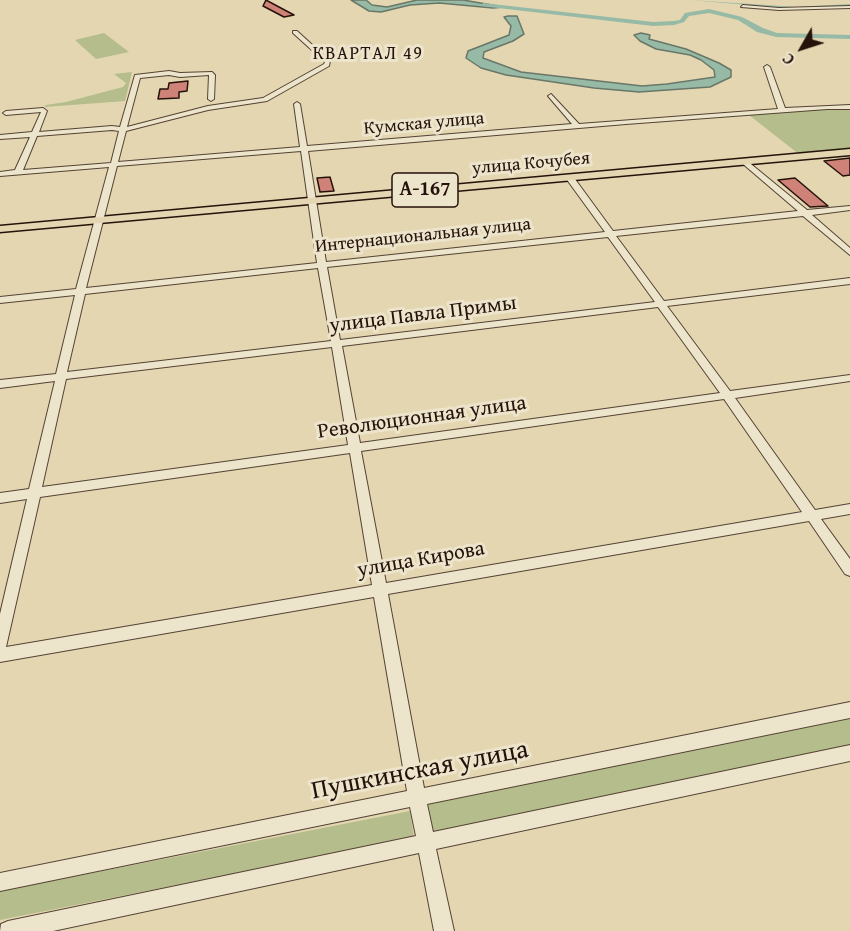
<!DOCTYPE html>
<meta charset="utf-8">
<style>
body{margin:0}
#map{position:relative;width:850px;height:931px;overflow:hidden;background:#e3d6b1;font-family:"Gentium Book Plus",serif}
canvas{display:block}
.north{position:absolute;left:772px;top:18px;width:60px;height:60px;-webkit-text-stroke:4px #ede4cc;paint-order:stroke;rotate:231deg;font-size:16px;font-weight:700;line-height:24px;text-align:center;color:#25120a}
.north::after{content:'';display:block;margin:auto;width:21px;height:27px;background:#25120a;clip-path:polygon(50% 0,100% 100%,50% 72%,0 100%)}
</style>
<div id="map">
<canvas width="850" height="931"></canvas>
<div class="north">С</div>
</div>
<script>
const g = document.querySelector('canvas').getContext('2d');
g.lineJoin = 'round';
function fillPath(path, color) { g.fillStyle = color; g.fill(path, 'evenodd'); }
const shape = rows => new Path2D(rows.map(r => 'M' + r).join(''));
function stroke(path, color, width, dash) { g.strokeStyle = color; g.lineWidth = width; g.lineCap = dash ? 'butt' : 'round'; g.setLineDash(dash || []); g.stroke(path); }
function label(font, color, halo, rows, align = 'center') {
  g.font = font + ' "Gentium Book Plus",serif'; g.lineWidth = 6; g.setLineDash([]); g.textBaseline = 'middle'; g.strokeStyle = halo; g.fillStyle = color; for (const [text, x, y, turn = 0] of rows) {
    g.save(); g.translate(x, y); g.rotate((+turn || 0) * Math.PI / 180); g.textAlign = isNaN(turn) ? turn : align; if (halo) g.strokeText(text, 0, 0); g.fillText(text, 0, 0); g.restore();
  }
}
fillPath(shape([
 [104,33,129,52,96,59,75,40],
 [132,72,125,101,44,107,46,105,66,102,123,87,126,83,114,74],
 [828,109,850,109,850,150,800,155,749,115],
 [850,718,850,746,432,834,425,804],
 [410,811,414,838,0,920,0,891]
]), '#b4bd8b');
const water = shape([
 [351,0,366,0,372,5,387,7,417,0,463,0,504,7,493,8,439,3,410,5,381,12,369,11,351,0],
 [508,16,517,16,524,34,513,41,484,52,483,58,521,72,642,86,667,84,715,77,714,70,701,60,690,55,656,49,640,41,634,35,641,33,650,35,649,39,686,49,719,63,731,70,731,77,710,87,639,92,594,88,506,75,481,68,466,58,468,51,509,35,511,26,504,17,508,16]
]);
fillPath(water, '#96baa6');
stroke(water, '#697768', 1.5);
fillPath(shape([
 [690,0,796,7,850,4,850,6,796,9,690,0]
]), '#96baa6');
fillPath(shape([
 [483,3,653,22,674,21,680,20,685,13,709,9,742,17,763,28,777,33,850,35,850,39,776,37,757,32,738,20,709,13,689,16,684,22,674,25,653,26,481,6,483,3]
]), '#96baa6');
const building = shape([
 [266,0,294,15,284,17,263,6,266,0],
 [188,81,187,91,179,92,179,98,158,99,160,89,168,89,169,83,188,81],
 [850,158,850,175,843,176,824,161,850,158],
 [330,177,334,191,320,192,317,178,330,177],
 [795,178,828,206,810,207,778,180,795,178]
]);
fillPath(building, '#cf8378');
stroke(building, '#25120a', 1.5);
const minor = shape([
 [743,5,779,8,850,6,850,8,779,10,741,7,743,5],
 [293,31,297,31,330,61,329,66,267,101,208,110,126,131,118,162,300,147,294,104,297,102,300,104,307,146,572,124,548,96,551,94,579,124,778,109,764,67,767,65,770,67,785,108,850,105,850,109,827,109,626,124,308,151,326,262,605,232,565,177,569,175,572,175,613,231,798,211,743,164,743,160,746,160,807,210,850,206,850,210,812,215,850,248,850,255,803,216,616,236,664,301,850,278,850,284,667,306,730,391,850,375,850,381,735,398,815,510,850,504,850,514,821,519,850,559,850,576,845,574,809,521,388,594,424,788,850,702,850,718,427,804,433,832,850,745,850,761,436,849,454,931,434,931,419,853,53,931,0,931,1,924,8,921,416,836,410,807,0,891,0,873,407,791,374,597,0,662,0,614,27,499,0,503,0,493,29,489,55,381,0,388,0,380,56,374,75,295,0,303,0,297,76,289,109,167,0,176,0,172,15,170,30,137,0,139,0,135,32,132,41,112,6,115,3,113,6,111,43,108,47,111,39,132,112,126,120,127,135,75,169,71,180,73,212,72,215,75,214,99,211,101,208,99,209,75,180,77,169,75,140,78,127,127,208,106,263,98,324,64,325,62,293,33,293,31],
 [112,130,119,131,111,163,23,170,37,136,112,130],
 [301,151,317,263,86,288,117,166,301,151],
 [608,237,655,302,340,340,327,267,608,237],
 [318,268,331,341,67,372,85,294,318,268],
 [658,307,720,393,360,443,342,346,658,307],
 [332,347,348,445,42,487,66,379,332,347],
 [724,399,802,512,386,583,361,451,724,399],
 [350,453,372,585,6,647,40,497,350,453]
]);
const major = shape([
 [850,149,850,155,0,232,0,226,850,149]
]);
stroke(minor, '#544334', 2);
stroke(major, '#25120a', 3);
fillPath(minor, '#ede4cc');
fillPath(major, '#e3d6b1');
g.letterSpacing = '1.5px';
label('18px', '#25120a', '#ede4cc', [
 ["КВАРТАЛ 49",368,54]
]);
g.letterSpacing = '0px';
label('18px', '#25120a', '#ede4cc', [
 ["Кумская улица",424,124,-5],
 ["улица Кочубея",531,164,-5],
 ["Интернациональная улица",423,236,-6]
]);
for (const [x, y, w] of [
 [425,190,66]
]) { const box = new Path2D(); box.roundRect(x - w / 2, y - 17, w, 34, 4.5); g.fillStyle = '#ede4cc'; g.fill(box); stroke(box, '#25120a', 1.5); }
label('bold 20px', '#25120a', null, [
 ["А-167",425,190]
]);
label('21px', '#25120a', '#ede4cc', [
 ["улица Павла Примы",423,315,-7],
 ["Революционная улица",422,418,-8],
 ["улица Кирова",421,560,-10]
]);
label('26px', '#25120a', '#ede4cc', [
 ["Пушкинская улица",420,771,-11]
]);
</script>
